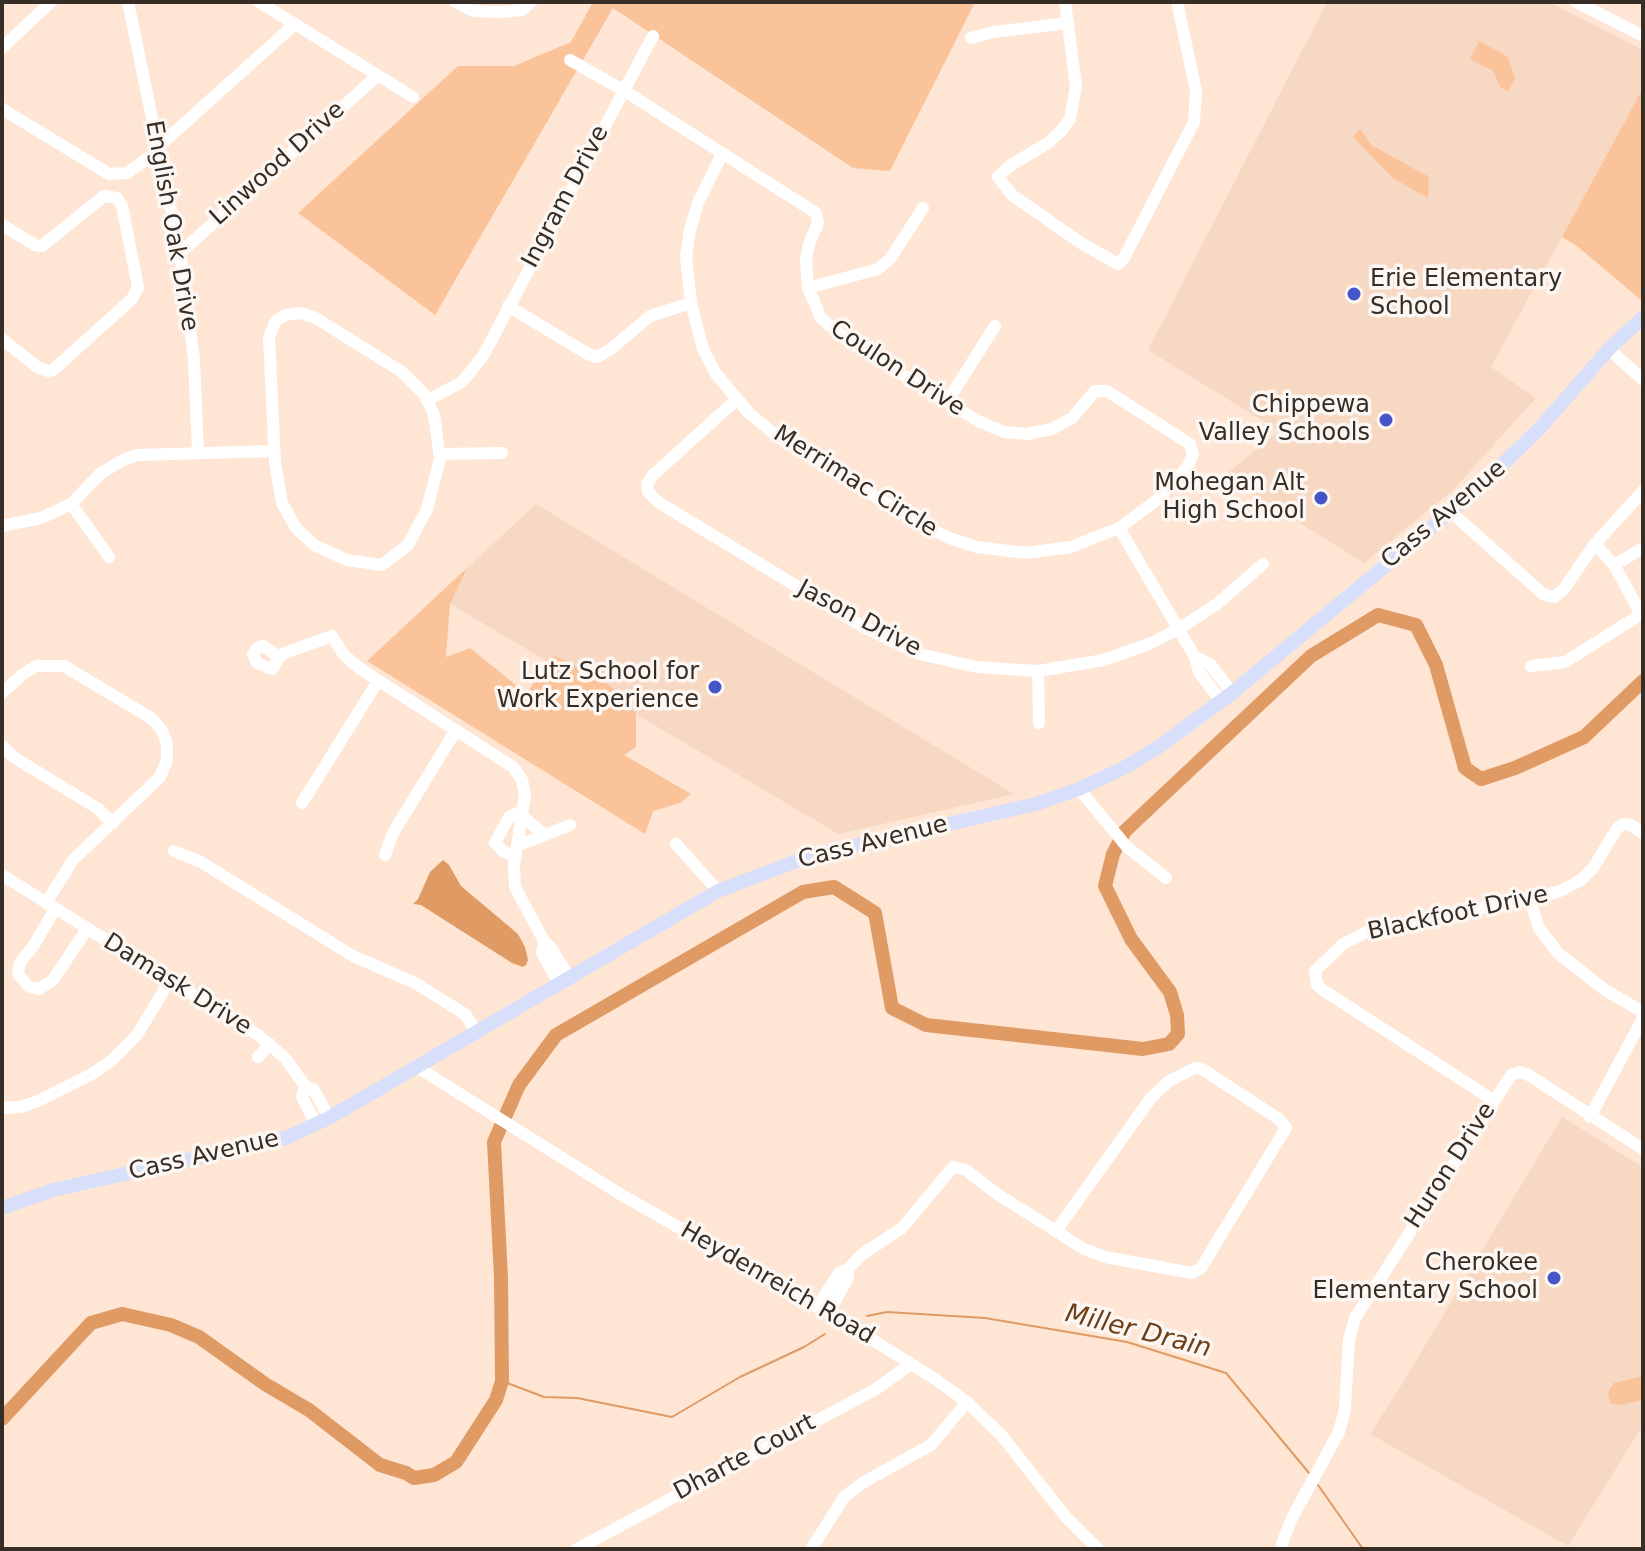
<!DOCTYPE html>
<style>
body{margin:0}
#map{position:relative;width:1645px;height:1551px;overflow:hidden;background:#fee5d4;font-family:"DejaVu Sans",sans-serif}
canvas{display:block}
.frame{position:absolute;inset:0;border:4px solid #362d26;pointer-events:none}
</style>
<div id="map">
<canvas width="1645" height="1551"></canvas>
<div class="frame"></div>
</div>
<script>
const g = document.querySelector('canvas').getContext('2d');
g.lineJoin = 'round';
function fillPath(path, color) { g.fillStyle = color; g.fill(path, 'evenodd'); }
const shape = rows => new Path2D(rows.map(r => 'M' + r).join(''));
function stroke(path, color, width, dash) { g.strokeStyle = color; g.lineWidth = width; g.lineCap = dash ? 'butt' : 'round'; g.setLineDash(dash || []); g.stroke(path); }
function label(font, color, halo, rows, align = 'center') {
  g.font = font + ' "DejaVu Sans",sans-serif'; g.lineWidth = 7; g.setLineDash([]); g.textBaseline = 'middle'; g.strokeStyle = halo; g.fillStyle = color; for (const [text, x, y, turn = 0] of rows) {
    g.save(); g.translate(x, y); g.rotate((+turn || 0) * Math.PI / 180); g.textAlign = isNaN(turn) ? turn : align; if (halo) g.strokeText(text, 0, 0); g.fillText(text, 0, 0); g.restore();
  }
}
fillPath(shape([
 [1327,2,1549,2,1643,50,1643,88,1491,367,1536,398,1453,490,1364,563,1224,476,1279,431,1148,350],
 [536,504,1014,794,838,834,437,596],
 [1562,1117,1643,1167,1643,1425,1568,1546,1370,1434,1399,1389]
]), '#f7d9c3');
fillPath(shape([
 [593,2,975,2,890,171,853,168,613,8,435,315,298,213,458,66,514,66,571,42],
 [1479,41,1508,57,1515,79,1508,91,1500,87,1493,71,1470,59],
 [1643,88,1643,298,1641,300,1577,246,1562,237],
 [1360,129,1371,145,1429,177,1428,198,1393,178,1353,137],
 [467,568,450,604,446,657,470,648,527,694,546,660,556,656,612,687,636,714,636,747,624,755,691,794,680,803,653,811,645,834,367,661],
 [1643,1376,1643,1400,1619,1405,1610,1403,1608,1392,1614,1383]
]), '#fbc399');
fillPath(shape([
 [443,860,449,865,461,886,518,934,525,947,528,960,526,965,523,967,512,963,421,905,413,904,418,899,430,872]
]), '#e09a64');
stroke(shape([
 [867,1316,887,1312,985,1318,1127,1342,1226,1373,1309,1473],
 [502,1381,544,1397,577,1398,672,1417,740,1377,804,1347,825,1334],
 [1318,1485,1363,1549]
]), '#e09a64', 2);
stroke(shape([
 [2,1419,91,1323,122,1314,171,1325,199,1337,265,1384,309,1410,380,1465,406,1473,414,1478,434,1475,456,1462,496,1400,502,1381,501,1278,494,1142,519,1085,556,1035,803,892,834,887,875,913,892,1008,926,1025,1143,1049,1169,1044,1178,1034,1177,1015,1170,992,1131,939,1105,886,1113,854,1125,831,1311,656,1378,615,1416,625,1436,665,1465,768,1481,779,1515,768,1584,737,1643,681]
]), '#e09a64', 14);
stroke(shape([
 [128,2,180,253,194,359,198,452],
 [259,2,413,97],
 [455,2,473,11,500,12,522,10,531,2],
 [1065,2,1076,86,1070,119,1062,130,1048,143,1011,165,998,177,1012,195,1081,243,1118,264,1124,258,1194,122,1196,91,1177,2],
 [1576,2,1643,36],
 [971,38,994,32,1068,23],
 [2,48,51,2],
 [570,60,623,90,816,213,818,223,809,244,806,259,808,288,821,318,851,343,978,421,1004,432,1027,434,1052,429,1072,418,1095,391,1107,391,1190,444,1193,454,1188,466,1157,500,1119,528,1071,547,1025,553,977,547,949,538,917,522,778,437,749,413,716,374,703,349,691,303,686,257,690,230,698,203,722,154],
 [2,109,109,174,127,173,158,151],
 [157,148,295,24],
 [2,225,35,245,42,246,104,196,117,198,122,206,138,287,132,299,53,370,48,371,37,367,2,339],
 [180,253,377,76],
 [808,288,878,269,890,259,923,208],
 [508,306,588,354,597,357,611,349,650,316,691,303],
 [300,313,314,317,402,372,424,394,434,415,440,459,427,509,408,545,382,565,347,560,314,545,296,528,282,503,275,463,269,337,276,321,285,315,300,313],
 [1609,349,1643,380],
 [428,400,462,382,483,356,653,36],
 [736,400,653,475,647,484,648,492,658,502,862,626,919,654,977,667,1038,671,1104,660,1149,644,1177,630,1217,604,1263,564],
 [947,402,995,326],
 [440,454,502,453],
 [71,504,109,557],
 [1451,512,1543,594,1554,597,1563,590,1595,544,1643,491],
 [2,526,41,518,71,504,101,473,123,460,137,455,274,451],
 [1119,528,1195,657,1199,672,1221,701],
 [1595,544,1614,565,1641,614],
 [1614,565,1643,548],
 [279,657,263,646,257,648,253,654,257,663,272,669,282,654,332,636,344,655,359,668,513,767,522,780,525,795,514,865,515,887,544,941],
 [1195,657,1210,664,1232,693],
 [1531,666,1565,662,1643,613],
 [1038,671,1039,723],
 [2,693,23,674,36,666,64,666,151,718,161,729,167,743,167,760,160,777,73,860,46,903],
 [2,746,15,758,97,808,113,823],
 [1079,789,1127,847,1166,878],
 [302,803,378,681],
 [545,835,570,825],
 [676,844,718,891],
 [517,846,545,835,522,816],
 [174,851,201,862,353,956,415,983,465,1014,476,1031],
 [385,855,393,833,456,730],
 [515,857,503,851,495,843,509,817,523,810],
 [2,875,258,1035,285,1058,305,1086,314,1090,329,1118],
 [1530,900,1539,928,1558,953,1605,990,1643,1012],
 [55,909,34,945,20,963,18,974,28,986,39,989,53,980,87,929],
 [559,983,542,953,544,941,551,948,569,977],
 [258,1057,270,1044],
 [417,1067,620,1194,841,1320,938,1381,967,1402,1002,1436,1065,1516,1098,1549],
 [1195,1068,1202,1069,1279,1119,1286,1128,1201,1268,1192,1273,1105,1257,1082,1248,1056,1231,1150,1099,1169,1081,1195,1068],
 [305,1086,302,1097,316,1124],
 [1493,1100,1323,990,1317,985,1315,971,1343,944,1369,931,1558,892,1581,880,1593,868,1618,827,1624,824,1631,825,1643,833],
 [2,1108,21,1107,38,1101,92,1074,111,1061,137,1035,170,980],
 [1590,1117,1643,1018],
 [848,1269,861,1255,902,1228,953,1167,966,1170,997,1194,1056,1231],
 [817,1307,839,1273,848,1269,848,1278,828,1313],
 [577,1549,876,1389,911,1364],
 [811,1549,845,1496,864,1482,931,1445,967,1402],
 [1283,1549,1282,1543,1293,1516,1339,1432,1345,1409,1349,1340,1355,1318,1511,1075,1520,1072,1527,1074,1643,1149]
]), '#fff', 12);
stroke(shape([
 [2,1208,53,1190,286,1138,329,1118,718,891,810,856,1036,804,1079,789,1124,768,1160,746,1232,693,1473,493,1540,428,1609,349,1643,317]
]), '#d7dffb', 14);
for (const [x, y, r, color] of [
 [1354,294,8,"#4554c8"],
 [1386,420,8,"#4554c8"],
 [1321,498,8,"#4554c8"],
 [715,687,8,"#4554c8"],
 [1554,1278,8,"#4554c8"]
]) { const dot = new Path2D(); dot.arc(x, y, r, 0, 2 * Math.PI); g.fillStyle = color; g.fill(dot); stroke(dot, '#fcf7f3', 3); }
label('24px', '#362d26', '#fcf7f3', [
 ["Linwood Drive",278,164,-42],
 ["Ingram Drive",566,197,-62],
 ["English Oak Drive",171,226,80],
 ["Coulon Drive",897,369,33],
 ["Merrimac Circle",855,482,32],
 ["Cass Avenue",1444,515,-40],
 ["Jason Drive",859,619,28],
 ["Cass Avenue",873,843,-14],
 ["Blackfoot Drive",1458,914,-12],
 ["Damask Drive",177,985,32],
 ["Cass Avenue",204,1156,-13],
 ["Huron Drive",1451,1166,-57],
 ["Heydenreich Road",777,1284,30],
 ["Dharte Court",745,1458,-28]
]);
label('24px', '#362d26', '#fcf7f3', [
 ["Erie Elementary",1370,280,"left"],
 ["School",1370,308,"left"],
 ["Chippewa",1370,406],
 ["Valley Schools",1370,434],
 ["Mohegan Alt",1305,484],
 ["High School",1305,512],
 ["Lutz School for",699,673],
 ["Work Experience",699,701],
 ["Cherokee",1538,1264],
 ["Elementary School",1538,1292]
], 'right');
label('italic 26px', '#6e3f17', '#fcf7f3', [
 ["Miller Drain",1138,1332,14]
]);
</script>
